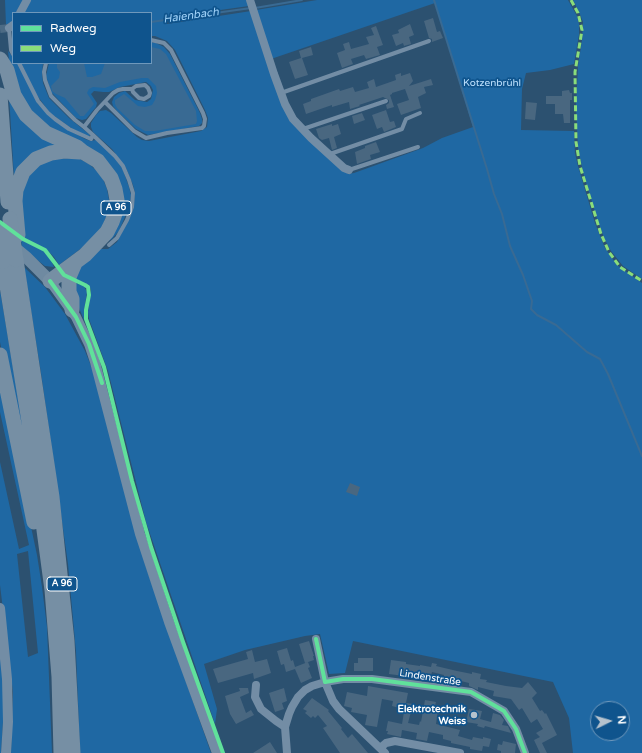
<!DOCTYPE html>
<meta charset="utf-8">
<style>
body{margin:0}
#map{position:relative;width:642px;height:753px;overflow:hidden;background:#2c5170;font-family:"Varela Round",sans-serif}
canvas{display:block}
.legend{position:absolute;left:12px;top:12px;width:140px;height:52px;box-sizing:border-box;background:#0f548d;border:1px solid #6f98bb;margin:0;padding:5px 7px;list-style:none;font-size:12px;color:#fff}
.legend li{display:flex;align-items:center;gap:8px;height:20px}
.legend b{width:20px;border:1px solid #6f98bb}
.north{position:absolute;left:590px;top:701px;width:40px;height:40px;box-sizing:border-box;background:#0f548d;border:1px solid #6f98bb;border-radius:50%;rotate:85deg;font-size:11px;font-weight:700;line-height:16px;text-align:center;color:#fff}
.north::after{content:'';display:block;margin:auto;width:14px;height:18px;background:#b5c2cd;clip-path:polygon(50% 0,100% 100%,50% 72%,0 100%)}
</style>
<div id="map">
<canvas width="642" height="753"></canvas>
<ul class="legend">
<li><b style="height:5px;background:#60e19b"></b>Radweg</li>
<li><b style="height:5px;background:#8add7b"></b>Weg</li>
</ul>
<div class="north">N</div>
</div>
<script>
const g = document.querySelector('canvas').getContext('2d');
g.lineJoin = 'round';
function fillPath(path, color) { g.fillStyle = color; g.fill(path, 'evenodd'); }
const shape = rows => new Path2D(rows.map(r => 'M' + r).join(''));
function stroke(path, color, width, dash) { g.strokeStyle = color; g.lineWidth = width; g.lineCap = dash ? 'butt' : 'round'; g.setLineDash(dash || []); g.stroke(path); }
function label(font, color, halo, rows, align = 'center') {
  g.font = font + ' "Varela Round",sans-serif'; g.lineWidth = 3.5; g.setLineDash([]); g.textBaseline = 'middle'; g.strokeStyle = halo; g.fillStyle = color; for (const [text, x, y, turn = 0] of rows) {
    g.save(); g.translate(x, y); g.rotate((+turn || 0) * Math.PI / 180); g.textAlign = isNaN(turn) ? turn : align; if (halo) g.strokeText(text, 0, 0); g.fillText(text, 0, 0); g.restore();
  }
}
fillPath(shape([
 [5,0,24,0,18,13,13,13,13,21,6,25],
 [30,0,248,0,249,6,163,18,167,24,251,11,285,109,348,174,354,173,423,148,442,138,473,127,435,3,271,59,256,10,317,0,568,0,577,16,579,24,579,35,574,64,550,70,526,73,522,89,521,130,574,131,575,153,578,166,595,223,605,248,617,265,642,283,642,753,573,753,569,718,553,682,353,641,345,673,329,674,320,634,305,636,245,650,204,664,217,709,215,724,146,522,108,371,89,319,88,312,91,290,89,285,73,278,77,270,98,249,108,249,117,242,130,216,134,203,135,193,133,185,126,168,112,149,93,132,91,127,91,123,96,115,100,111,106,110,111,113,137,137,142,140,149,141,201,131,207,127,208,118,205,110,175,50,167,41,155,36,151,36,151,13,23,13],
 [598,709,622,709,622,733,598,733],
 [573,0,642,0,642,279,623,266,611,251,605,240,597,219,583,172,578,148,576,106,578,66,582,40,583,22,579,12],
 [151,42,156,43,164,47,170,54,200,113,202,119,202,123,199,126,148,135,136,129,117,111,113,106,112,102,114,97,119,93,125,91,135,100,147,102,151,99,153,90,151,86,146,82,120,87,109,92,103,92,94,91,91,94,97,103,96,107,86,119,82,120,76,118,51,92,46,76,49,63,151,63],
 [8,51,13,57,13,63,18,63,38,104,71,131,85,139,91,141,96,140,108,150,122,167,129,187,131,195,130,205,119,231,112,239,108,241,119,186,56,135,26,108,10,70],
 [21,63,43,63,42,74,43,83,49,98,69,118,89,134,90,136,87,136,74,130,50,113,36,94],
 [9,98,67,148,14,178,10,111],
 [78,158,89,164,98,172,103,179,107,189,109,200,109,210,102,227,91,241,59,265,54,257,46,249,21,236,19,188,43,159],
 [21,240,44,251,50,258,54,267,45,266,32,256,22,247],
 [24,267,45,287,65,314,85,351,93,371,146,567,211,753,80,753,76,652,68,564,41,373],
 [73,282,84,286,87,292,84,311,84,320,75,298],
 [0,290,25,439,20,440,0,342],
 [0,381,37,555,42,587,47,627,52,753,11,753,13,692,0,585,0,462,19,549,29,545,0,412],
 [28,551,38,653,28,657,17,554],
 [0,641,4,706,1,753,0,753]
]), '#1f68a3');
fillPath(shape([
 [151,47,160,49,166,54,196,111,197,121,196,124,155,131,145,131,135,125,117,108,115,104,115,100,124,94,138,106,145,107,152,105,155,100,157,93,156,86,148,78,142,78,120,82,105,88,93,87,89,89,87,93,94,104,84,116,80,116,65,98,56,94,52,91,51,86,59,78,60,72,57,68,57,63,84,63,87,77,92,77,101,74,105,63,151,63]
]), '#396a93');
stroke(shape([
 [434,0,487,169,494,194,502,214,510,246,523,275,532,301,531,309,537,315,556,325,587,352,600,359,608,374,642,456],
 [255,8,302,0],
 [151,22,251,8]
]), '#396a93', 2);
fillPath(shape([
 [433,18,437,32,440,31,443,38,432,42,432,39,429,38,424,21],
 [410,24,414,35,409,37,411,44,404,46,403,43,396,46,392,35,399,33,398,30],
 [376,26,383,45,377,47,380,55,366,59,364,55,351,59,353,64,342,68,337,53,345,50,343,44,349,42,351,49,369,44,366,37,374,35,371,28],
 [311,47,313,55,302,58,308,75,295,79,289,62,301,58,299,51],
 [401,73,401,76,410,73,413,81,409,86,431,79,433,85,424,87,426,93,418,97,421,108,401,115,397,104,409,100,405,89,392,93,392,94,390,95,394,107,387,109,386,105,389,103,389,100,383,97,359,105,360,106,350,109,349,102,332,107,332,105,306,114,303,104,311,101,311,99,339,89,340,91,353,87,355,92,369,88,367,82,374,79,376,87,396,80,395,75],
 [569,90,570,93,572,93,572,100,570,100,570,123,564,123,563,114,555,114,555,104,546,104,546,96,562,96,562,91],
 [526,102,537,103,535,120,525,119],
 [386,110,390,122,394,121,396,127,384,132,382,127,377,129,372,115],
 [362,113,365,120,354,124,352,116],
 [332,124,332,126,338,124,341,134,334,137,337,148,332,150,329,138,322,140,319,138,316,129],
 [376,142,380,152,370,155,371,159,357,164,355,152,365,148,365,146],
 [350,483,360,487,357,496,346,492],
 [309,641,314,656,313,656,314,660,305,663,299,644],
 [287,648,291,661,293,660,295,667,308,662,310,667,308,668,312,678,301,683,295,669,286,672,284,664,281,665,277,651],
 [252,650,255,662,267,659,271,673,254,679,253,673,218,683,213,669,248,659,246,652],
 [358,658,373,658,373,671,354,671,354,663,358,663],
 [391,660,406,662,406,664,420,666,420,665,431,667,432,663,437,664,436,666,457,671,472,674,472,672,481,674,480,679,487,680,486,682,506,686,522,688,528,682,537,693,532,698,540,711,542,710,545,714,546,713,557,735,542,743,547,753,540,753,534,740,540,737,536,733,543,729,537,719,531,723,522,708,519,710,511,699,493,696,494,691,478,687,478,690,469,686,469,683,457,680,456,684,443,681,444,675,432,672,429,681,417,678,418,675,404,674,404,676,389,674],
 [368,686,408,693,406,703,413,704,408,723,419,725,420,721,421,722,425,700,436,702,434,709,438,710,436,724,460,730,458,736,472,740,473,737,483,739,483,737,491,739,489,747,483,746,482,751,470,749,470,747,451,743,451,741,443,739,443,735,429,732,427,741,416,739,417,733,402,730,401,737,387,734,388,731,386,731,388,721,402,724,404,712,402,711,403,709,392,706,393,701,382,699,377,727,365,725,367,715,351,712,352,708,344,706,347,692,367,696],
 [239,688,248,688,249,693,240,697,246,713,251,710,254,715,236,724,230,714,225,696,240,691],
 [284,688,287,701,282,703,284,709,275,712,269,693],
 [312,698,329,710,328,711,342,728,341,729,348,738,352,734,368,753,340,753,323,728,327,726,318,715,315,718,313,716,311,718,305,713,307,711,303,709],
 [469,709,482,711,480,719,491,722,493,713,500,715,504,720,502,725,508,726,511,733,485,726,484,728,477,726,478,724,466,722],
 [503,741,516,744,515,753,501,753,501,751,497,750,498,744,502,745],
 [270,742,277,753,253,753]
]), '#496780');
stroke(shape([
 [0,29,9,28]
]), '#4c6b85', 8, [8, 4]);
stroke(shape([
 [9,28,11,50,13,54],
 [19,63,38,101,48,113,55,119,69,129,91,139,93,135,84,127],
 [46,63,44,72,45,80,51,96,75,120,84,127,97,110,113,93,118,90,123,89,132,89,136,86,145,85,148,88,150,93,149,96,144,99,139,98,133,92,132,89],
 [281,93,429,41],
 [105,102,134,131,146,138,167,133,202,128,204,126,205,119,203,113,171,50,164,43,151,40],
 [303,129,386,101],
 [93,135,115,156,123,166,129,180,133,193,132,207,127,220,117,238,109,245],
 [330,154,402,129,406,119,420,113],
 [349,170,418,147]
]), '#738da5', 4);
stroke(shape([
 [250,0,274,74,285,104,293,119,311,138,344,168,349,170],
 [20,13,27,0],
 [9,28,13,25],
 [316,639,325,682,343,679,372,679,471,692,504,711,516,729,525,753],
 [256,685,255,697,261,709,276,721,285,727],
 [380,748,386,743,395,741,460,753],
 [287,753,285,727,289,714,292,707,298,697,305,690,312,686,325,682,333,701,339,709,385,753]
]), '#738da5', 8);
stroke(shape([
 [50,281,76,317,89,344,95,362,140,534,169,622,217,753],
 [0,608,7,679,8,722,6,753]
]), '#738da5', 10);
stroke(shape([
 [10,244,27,258,50,281]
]), '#6f8aa1', 12);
stroke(shape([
 [0,59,7,70,14,95,26,115,46,133,77,147,83,152,98,161,111,178,115,189,117,200,116,211,112,222,107,232,85,255,50,281],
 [0,95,8,202],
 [18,235,15,201,16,190,23,172,36,159,51,153,64,151,80,152],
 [16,260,52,497,67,641,73,753],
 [3,261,32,440,52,590,59,677,61,753],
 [72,310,72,299,69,292,69,277,75,263],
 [0,355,34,522]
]), '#768fa4', 15);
stroke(shape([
 [10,219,16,260],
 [0,232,3,261]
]), '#768fa4', 15);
stroke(shape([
 [571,0,578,13,582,30,575,72,576,142,580,166,601,234,609,252,620,267,642,281]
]), '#8add7b', 3, [6, 3]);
stroke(shape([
 [0,222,23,239,45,250,64,275,85,285,88,287,89,295,86,310,86,319,104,367,132,481,151,547,183,642,223,753],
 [50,281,76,317,89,344,102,383],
 [316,639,325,682,343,679,372,679,471,692,504,711,516,729,525,753]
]), '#60e19b', 4);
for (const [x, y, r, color] of [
 [474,715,4,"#b5c2cd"]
]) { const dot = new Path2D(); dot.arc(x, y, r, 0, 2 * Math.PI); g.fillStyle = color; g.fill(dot); stroke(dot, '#0f548d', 1.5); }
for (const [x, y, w] of [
 [116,208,30],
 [62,584,30]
]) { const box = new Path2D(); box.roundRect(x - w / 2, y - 7, w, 14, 3); g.fillStyle = '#0f548d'; g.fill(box); stroke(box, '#fff', 1); }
label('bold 9px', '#fff', null, [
 ["A 96",116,208],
 ["A 96",62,584]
]);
label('10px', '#bee1fe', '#0f548d', [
 ["Kotzenbrühl",492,83]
]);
label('10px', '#fff', '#0f548d', [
 ["Lindenstraße",430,678,9]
]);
label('bold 10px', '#fff', '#0f548d', [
 ["Elektrotechnik",466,709],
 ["Weiss",466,721]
], 'right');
label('italic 11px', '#a2d4fa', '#0f548d', [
 ["Haienbach",191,16,-8]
]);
</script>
